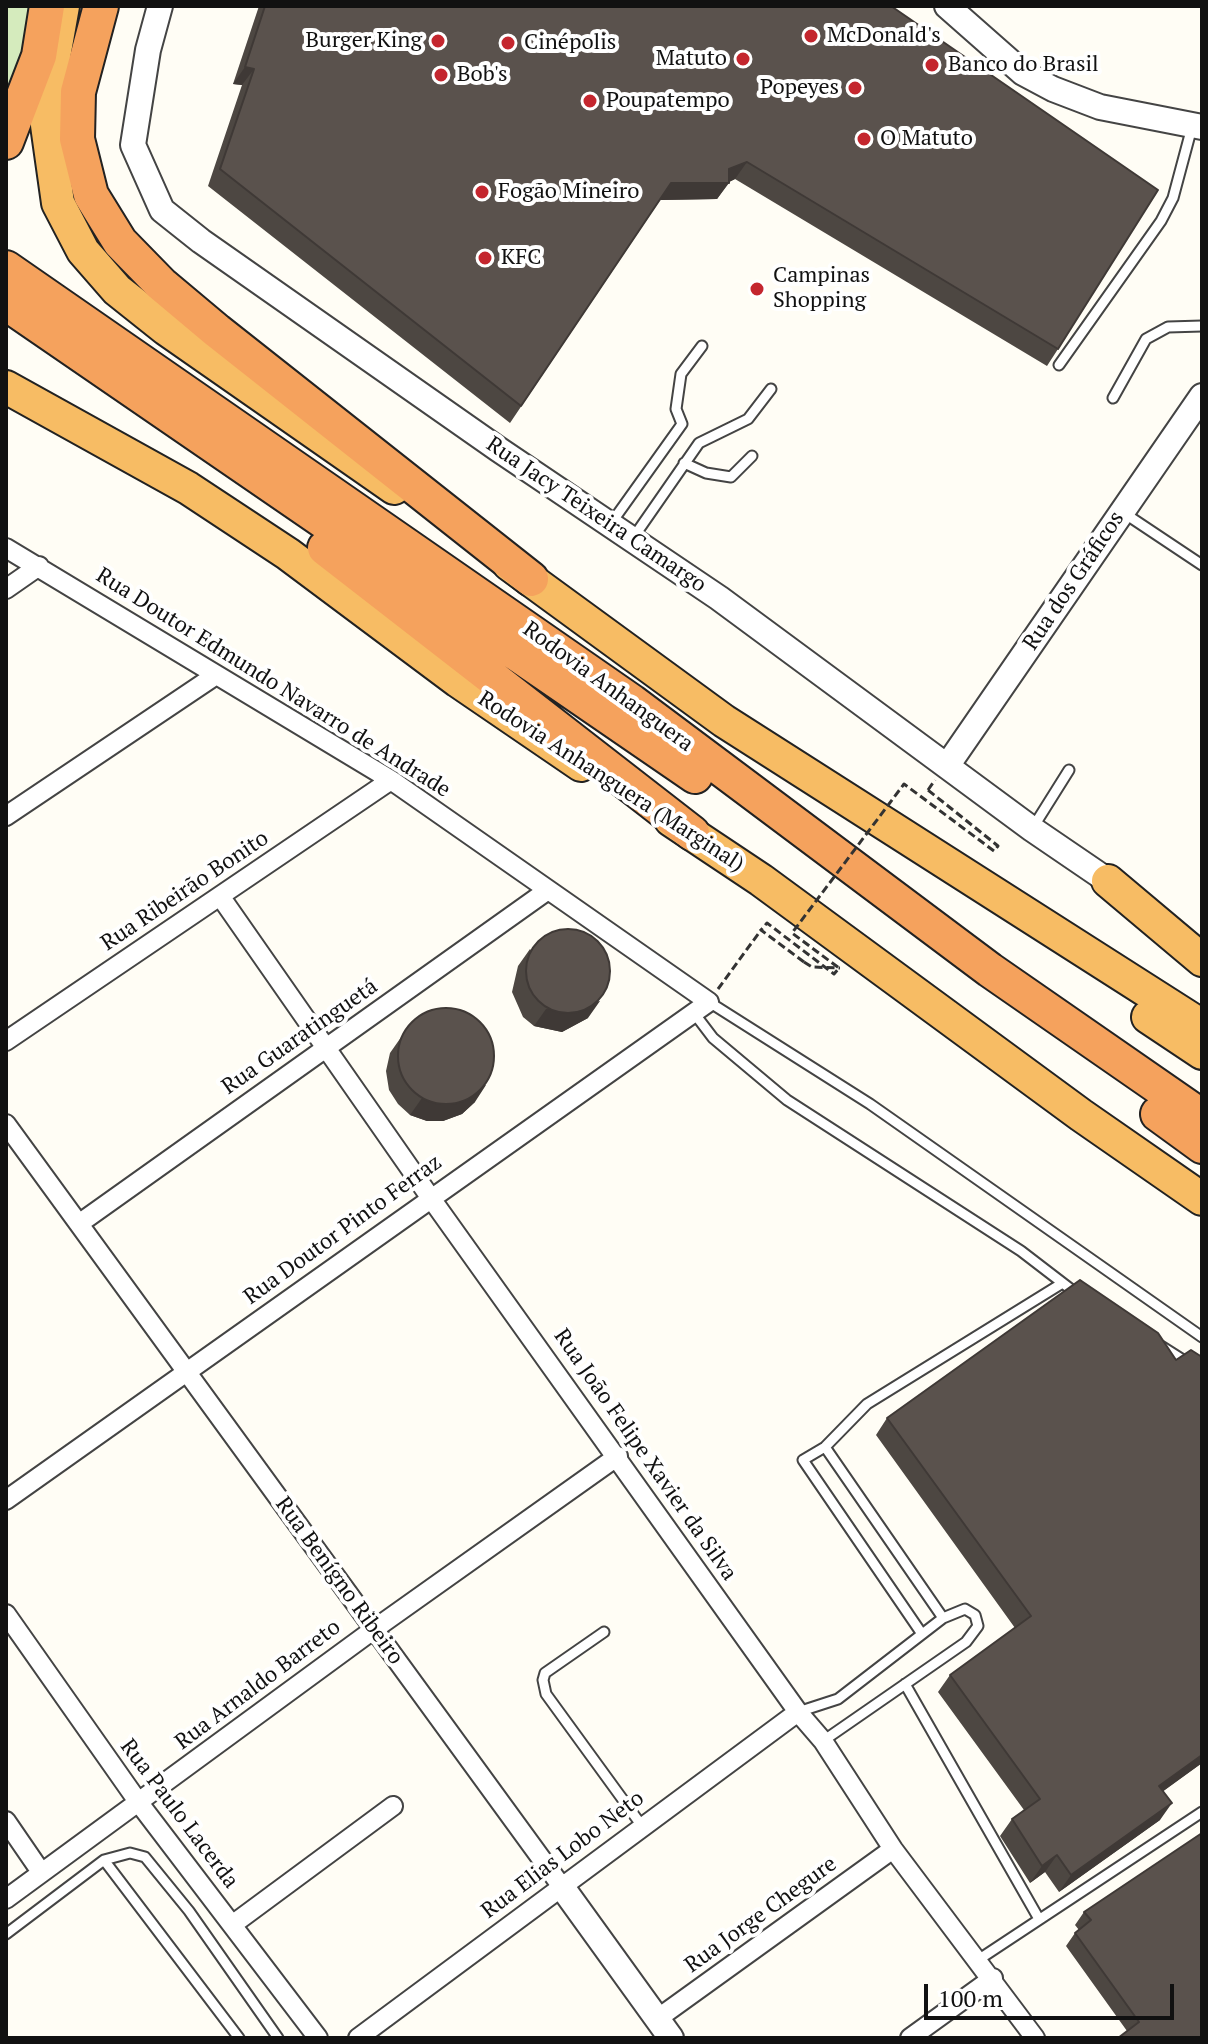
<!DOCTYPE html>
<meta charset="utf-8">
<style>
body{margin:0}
#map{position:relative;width:1208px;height:2044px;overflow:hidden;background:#fffdf5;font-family:"PT Serif",serif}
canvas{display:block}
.frame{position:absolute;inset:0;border:8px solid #111;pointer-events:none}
.scale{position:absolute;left:924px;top:1984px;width:250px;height:36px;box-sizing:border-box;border:4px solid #111;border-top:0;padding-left:10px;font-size:24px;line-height:28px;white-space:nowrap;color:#111;-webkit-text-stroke:6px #fff;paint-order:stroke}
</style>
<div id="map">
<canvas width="1208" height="2044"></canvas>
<div class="frame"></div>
<div class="scale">100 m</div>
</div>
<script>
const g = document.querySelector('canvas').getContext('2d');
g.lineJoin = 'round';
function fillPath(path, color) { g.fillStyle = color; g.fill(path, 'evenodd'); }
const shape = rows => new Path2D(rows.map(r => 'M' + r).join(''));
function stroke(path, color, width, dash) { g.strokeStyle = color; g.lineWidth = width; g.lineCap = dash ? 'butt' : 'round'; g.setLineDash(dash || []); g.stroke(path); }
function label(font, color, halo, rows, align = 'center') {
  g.font = font + ' "PT Serif",serif'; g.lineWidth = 8; g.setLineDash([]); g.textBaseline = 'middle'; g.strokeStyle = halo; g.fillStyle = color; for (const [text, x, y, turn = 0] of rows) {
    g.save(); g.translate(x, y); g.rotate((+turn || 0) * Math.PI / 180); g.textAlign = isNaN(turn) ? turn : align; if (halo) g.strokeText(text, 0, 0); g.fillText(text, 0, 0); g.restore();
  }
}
fillPath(shape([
 [6,6,32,6,29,35,6,116]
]), '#d5ebbd');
const service = shape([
 [1059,365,1161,221,1173,198,1192,127],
 [1113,398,1146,339,1168,327,1202,326],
 [684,463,706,473,731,477,752,456],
 [1124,513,1202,565],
 [612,522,682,424,676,409,681,374,702,346],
 [633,538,699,443,748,419,771,389],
 [1032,829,1069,770],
 [709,1002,870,1104,1202,1337],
 [694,1013,713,1038,787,1100,1021,1251,1077,1294],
 [1161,1346,1202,1372],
 [825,1447,943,1618],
 [604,1632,545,1673,543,1680,546,1694,642,1826],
 [922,1634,803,1460,825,1447,867,1404,1061,1284],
 [905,1684,1039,1919],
 [798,1712,838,1699,943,1618,965,1609,975,1615,978,1626,966,1642,823,1741],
 [104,1860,239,2038],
 [6,1934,104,1860,130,1853,145,1857,189,1911,278,2038],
 [978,1960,1202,1812]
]);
const minor = shape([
 [6,548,391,780,709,1002,6,1500],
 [6,589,39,566],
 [6,816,216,675],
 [220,896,430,1197,798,1712,823,1741,893,1849,1035,2038],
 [6,1041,391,780],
 [6,1124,562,1887],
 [80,1223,548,890],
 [6,1614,139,1803,318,2038],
 [6,1821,41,1872],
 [6,1899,373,1630,618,1456],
 [232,1925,393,1806],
 [657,2019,893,1849],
 [358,2038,798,1712],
 [910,2038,993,1978]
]);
const tertiary = shape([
 [160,6,148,50,133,145,162,210,201,241,498,449,719,598,1032,829,1120,889],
 [947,6,1023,73,1053,89,1100,107,1202,127],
 [947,766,1202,396],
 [562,1887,671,2038]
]);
const trunk = shape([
 [63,6,47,97,47,125,58,203,83,251,117,290,166,329,394,488],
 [6,387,188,488,288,554,458,681,581,765],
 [509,564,724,721,1202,1026],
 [671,820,761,880,1081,1115,1202,1199],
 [1108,881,1202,960],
 [1148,1017,1202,1053]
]);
const motorway = shape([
 [101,6,78,92,77,139,91,195,120,242,161,284,217,331,531,579],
 [6,142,39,56,47,6],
 [6,268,632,702,990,970,1202,1117],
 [6,303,695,776],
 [325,548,692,833],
 [1158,1114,1202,1146]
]);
stroke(service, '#444', 13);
stroke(minor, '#444', 22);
stroke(tertiary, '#444', 28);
stroke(trunk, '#222', 36);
stroke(motorway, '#222', 38);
stroke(shape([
 [928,790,935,780],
 [804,962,812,967,840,968],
 [718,989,761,930]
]), '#333', 3, [8, 4]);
stroke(service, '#fff', 9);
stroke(minor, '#fff', 18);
stroke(tertiary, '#fff', 24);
stroke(trunk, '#f7bc64', 32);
stroke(motorway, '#f5a25d', 34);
stroke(shape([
 [804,962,761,930,767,923,834,974,839,968,792,933,904,784,994,851,998,846,928,790]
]), '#333', 3, [8, 4]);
fillPath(shape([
 [259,6,891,6,1058,349,1047,366,735,179,729,182,717,199,660,200,510,423,208,186,242,85,233,84],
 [530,949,588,1018,562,1032,534,1026,523,1017,512,992,518,966],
 [411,1023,475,1102,462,1114,443,1121,427,1121,410,1115,398,1104,389,1090,386,1071,390,1053],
 [1202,1357,1202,1763,1163,1791,1160,1820,1059,1892,1045,1872,1030,1883,1000,1836,1012,1819,1024,1810,938,1692,950,1675,1015,1628,876,1435,887,1418,1176,1360],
 [1084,1912,1202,2038,1127,2031,1066,1946,1075,1933,1079,1930,1075,1925]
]), '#4d4742');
fillPath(shape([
 [245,67,254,69,242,85,233,84],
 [747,162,735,179,727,183,729,183,717,199,660,200,671,183,729,169],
 [600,1001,588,1018,562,1032,534,1026,546,1009],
 [486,1085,475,1102,462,1114,443,1121,427,1121,410,1115,422,1098],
 [1202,1755,1202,1763,1147,1803,1159,1786],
 [1172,1803,1160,1820,1059,1892,1071,1875],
 [1057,1855,1045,1872,1030,1883,1042,1866]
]), '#3f3936');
const building = shape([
 [265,6,891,6,1158,190,1058,349,747,162,729,169,729,183,671,183,521,406,220,169,254,69,245,67,265,6],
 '526 971a42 42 0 1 1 84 0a42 42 0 1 1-84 0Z',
 '398 1056a48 48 0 1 1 96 0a48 48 0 1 1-96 0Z',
 [1080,1280,1158,1333,1176,1360,1191,1350,1202,1357,1202,1755,1159,1786,1172,1803,1071,1875,1057,1855,1042,1866,1012,1819,1040,1799,950,1675,1031,1616,887,1418,1080,1280],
 [1202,1833,1202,2038,1118,2038,1139,2022,1075,1933,1091,1920,1084,1912,1202,1833]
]);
fillPath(building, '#5a524d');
stroke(building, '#3f3936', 2);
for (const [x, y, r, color] of [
 [811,36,8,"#c4262e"],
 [438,41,8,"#c4262e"],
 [508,43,8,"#c4262e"],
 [743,59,8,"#c4262e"],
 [932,65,8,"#c4262e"],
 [441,75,8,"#c4262e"],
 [855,88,8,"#c4262e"],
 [590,101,8,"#c4262e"],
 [864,139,8,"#c4262e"],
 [482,192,8,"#c4262e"],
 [485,258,8,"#c4262e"],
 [757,289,8,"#c4262e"]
]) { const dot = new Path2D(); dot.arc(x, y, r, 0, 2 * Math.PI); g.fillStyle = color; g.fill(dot); stroke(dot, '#fff', 3); }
label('22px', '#111', '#fff', [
 ["McDonald's",827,36],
 ["Burger King",422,41,"right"],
 ["Cinépolis",524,43],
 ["Matuto",727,59,"right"],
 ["Banco do Brasil",948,65],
 ["Bob's",457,75],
 ["Popeyes",839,88,"right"],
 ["Poupatempo",606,101],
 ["O Matuto",880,139],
 ["Fogão Mineiro",498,192],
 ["KFC",501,258],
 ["Campinas",773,276],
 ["Shopping",773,301]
], 'left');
label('22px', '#111', '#fff', [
 ["Rua Jacy Teixeira Camargo",596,515,34],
 ["Rua dos Gráficos",1074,581,-56],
 ["Rua Doutor Edmundo Navarro de Andrade",273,683,32],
 ["Rodovia Anhanguera",608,687,36],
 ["Rodovia Anhanguera (Marginal)",611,782,33],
 ["Rua Ribeirão Bonito",185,891,-34],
 ["Rua Guaratinguetá",300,1037,-35],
 ["Rua Doutor Pinto Ferraz",343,1230,-36],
 ["Rua João Felipe Xavier da Silva",645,1455,55],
 ["Rua Benígno Ribeiro",339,1581,54],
 ["Rua Arnaldo Barreto",258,1685,-37],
 ["Rua Paulo Lacerda",179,1814,53],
 ["Rua Elias Lobo Neto",563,1855,-37],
 ["Rua Jorge Chegure",761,1915,-36]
]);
</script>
